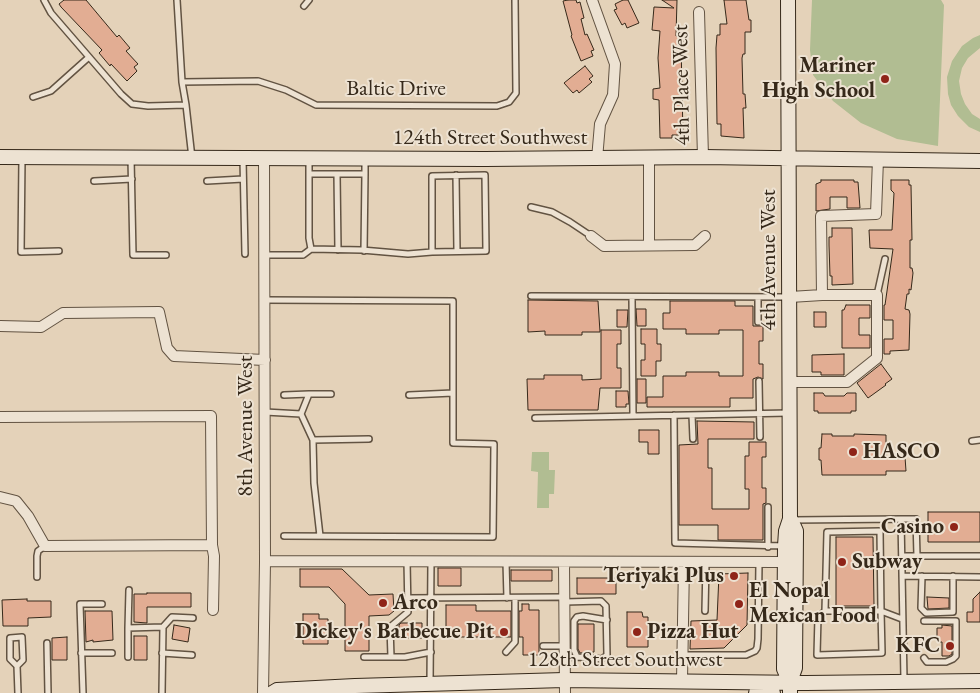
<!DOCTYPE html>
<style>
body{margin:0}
canvas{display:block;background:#e4d2b9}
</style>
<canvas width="980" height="693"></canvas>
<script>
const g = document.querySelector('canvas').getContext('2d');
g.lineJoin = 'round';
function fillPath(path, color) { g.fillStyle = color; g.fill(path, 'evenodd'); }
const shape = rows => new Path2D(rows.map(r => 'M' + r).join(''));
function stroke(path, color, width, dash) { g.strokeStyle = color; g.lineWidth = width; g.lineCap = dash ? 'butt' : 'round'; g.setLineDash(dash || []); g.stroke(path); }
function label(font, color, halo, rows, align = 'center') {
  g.font = font + ' "EB Garamond",serif'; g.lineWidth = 4; g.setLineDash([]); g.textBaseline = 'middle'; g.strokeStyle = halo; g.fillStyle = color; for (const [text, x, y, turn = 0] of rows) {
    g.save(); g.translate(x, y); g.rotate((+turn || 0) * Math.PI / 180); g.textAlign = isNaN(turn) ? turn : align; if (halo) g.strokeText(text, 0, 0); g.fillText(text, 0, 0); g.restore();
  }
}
fillPath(shape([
 [812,0,941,0,944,5,938,146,897,139,861,123,833,101,813,75,810,50],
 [980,35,980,48,968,58,962,68,959,81,961,94,965,104,972,114,980,119,980,132,969,127,958,116,951,105,948,94,947,77,952,61,962,46,973,38],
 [532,452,549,452,549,470,555,470,554,494,549,494,549,508,537,508,538,472,531,471]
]), '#b1bd92');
const building = shape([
 [64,0,86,0,117,37,119,35,130,48,126,51,138,64,134,67,137,71,127,81,111,64,110,66,99,53,102,50,61,7,59,4,64,0],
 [568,0,576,0,577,3,580,2,584,18,581,19,585,35,587,34,594,50,591,51,593,56,581,61,571,36,572,35,563,1,568,0],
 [623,0,628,0,639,23,627,28,625,23,622,25,614,10,617,9,615,4,623,0],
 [662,0,677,0,676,36,683,36,683,43,681,43,683,135,672,135,672,138,660,138,659,100,653,99,653,89,660,88,658,58,660,31,652,30,654,7,674,8,662,0],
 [724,0,746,0,749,20,751,20,751,32,745,32,745,54,743,54,742,58,743,94,745,94,746,108,743,108,744,138,721,136,721,124,717,124,716,48,717,35,720,35,720,24,727,24,724,0],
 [585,66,593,76,589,79,592,82,579,93,577,90,573,93,564,83,585,66],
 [821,180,854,180,854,182,858,182,860,208,847,208,847,197,830,197,830,209,816,211,816,184,821,182,821,180],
 [891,180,909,180,909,185,911,185,912,240,910,240,910,268,912,268,913,273,911,290,909,289,909,294,907,294,905,309,909,310,910,314,909,350,890,351,890,354,884,354,884,339,893,339,893,320,884,320,884,305,885,305,893,249,870,248,869,230,892,230,894,193,891,190,891,180],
 [832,228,852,228,853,284,832,285,832,276,830,276,829,245,829,237,832,237,832,228],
 [528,300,598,301,600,332,582,332,582,335,545,335,545,331,528,332,528,300],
 [670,301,735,301,735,306,753,306,753,326,763,326,763,341,759,341,759,364,763,364,763,379,758,377,753,379,753,398,730,398,730,407,647,407,647,397,663,397,663,376,686,376,686,372,719,372,719,376,743,376,743,330,719,330,719,334,686,334,686,329,663,329,663,313,670,313,670,301],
 [846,305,870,305,870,318,859,318,859,335,870,335,870,348,842,348,842,310,844,310,846,305],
 [636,309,646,309,646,326,637,326,636,309],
 [617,310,628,310,627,327,617,327,617,310],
 [814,312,826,312,826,327,814,327,814,312],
 [641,329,657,329,657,344,661,344,661,361,656,361,656,376,641,376,641,360,645,360,645,344,641,344,641,329],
 [601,330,621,330,621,344,617,344,617,368,621,368,621,388,600,388,598,410,528,410,527,379,544,379,544,375,582,375,582,380,601,379,601,330],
 [844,354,844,375,821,375,821,372,812,372,812,355,844,354],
 [881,364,892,379,885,384,886,385,868,398,857,383,881,364],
 [637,379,646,379,646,403,637,403,637,379],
 [616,391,628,391,629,404,626,404,626,407,616,407,616,391],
 [814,393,823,393,825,396,844,396,847,393,856,393,856,411,851,411,851,413,818,413,818,411,814,411,814,393],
 [697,421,754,422,754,439,708,439,708,468,712,468,712,509,749,509,749,489,745,489,745,456,749,456,749,442,766,442,766,457,762,457,762,488,766,488,766,503,763,504,763,540,718,540,718,525,679,525,679,445,698,444,697,421],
 [639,430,659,430,659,454,648,454,648,442,639,442,639,430],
 [822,434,832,434,832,436,854,436,854,434,886,435,886,457,905,457,906,471,886,471,886,475,822,475,821,460,819,460,819,448,821,448,822,434],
 [928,512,980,512,980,542,928,542,928,512],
 [836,537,873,537,874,606,836,606,836,537],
 [438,568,461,568,461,586,438,586,438,568],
 [300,569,342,569,369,595,393,594,394,611,389,615,369,616,369,651,345,651,345,604,329,587,300,587,300,569],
 [511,570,552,570,552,581,511,581,511,570],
 [748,573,747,625,724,648,690,649,691,621,717,620,719,574,748,573],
 [577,578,616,578,616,594,577,594,577,578],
 [980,592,980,622,967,622,967,612,973,612,973,599,980,592],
 [147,593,191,593,191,607,147,607,147,623,134,622,134,594,147,594,147,593],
 [927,597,949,598,949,608,928,609,927,597],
 [27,599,27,601,51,601,51,617,28,618,28,626,3,626,2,600,27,599],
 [522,604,529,604,529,610,539,610,539,655,523,655,523,637,519,637,519,611,522,611,522,604],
 [446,605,476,605,476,611,511,611,511,637,446,637,446,605],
 [85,611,112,611,113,640,93,642,93,640,86,642,85,611],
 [627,612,642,612,643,617,648,617,648,647,627,647,627,612],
 [303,614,319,614,319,619,328,619,328,644,303,644,303,614],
 [401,623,422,623,422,638,399,638,399,625,401,623],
 [578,624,594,624,594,652,580,653,578,649,578,624],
 [174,625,190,628,188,642,172,639,174,625],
 [942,625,952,626,952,654,949,656,942,656,942,642,937,642,937,628,942,628,942,625],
 [134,636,147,636,147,660,134,660,134,636],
 [67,637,67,660,52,660,52,638,67,637]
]);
fillPath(building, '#e2ad93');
stroke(building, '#36291a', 1);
const lane = shape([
 [44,0,51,13,121,94,132,104,148,106,186,105],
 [177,0,182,82,186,105,192,158],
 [304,6,309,0],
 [182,82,258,81,286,90,316,105,497,106,509,102,516,93,515,0],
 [33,97,51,91,89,57],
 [22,158,21,252,59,251],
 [131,158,133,255,166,255],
 [243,159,245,254],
 [309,159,309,238,311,249,362,250,408,254,432,252,486,251,485,175,432,176,432,252],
 [309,174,365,174,365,160],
 [337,174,338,250],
 [456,175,457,251],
 [94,181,132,179],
 [207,181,243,179],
 [531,207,552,212,570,222,591,236],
 [364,251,365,174],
 [265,255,303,255,311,249],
 [877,295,885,259],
 [531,296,788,297],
 [632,297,633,416],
 [758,298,758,322],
 [265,300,453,301,453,443,494,444,493,537,284,536],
 [759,381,760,437],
 [309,394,331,394],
 [284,395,309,394,301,414],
 [409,395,453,393],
 [265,412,301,414,313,440,314,483,320,536],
 [674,415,675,543,785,546],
 [692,415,693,439],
 [535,418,789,413],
 [313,440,369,439],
 [972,441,980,440],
 [768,507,768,547],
 [901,519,916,519,917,556],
 [793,520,901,519,904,680],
 [902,556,980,556],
 [506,562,507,598],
 [902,576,980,577],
 [922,576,921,608,926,613,953,612,953,576],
 [37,577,37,556,38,551,45,546],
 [129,590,128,628,163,627,162,693],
 [408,598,564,597],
 [565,602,601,601,606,606,607,655,602,659,577,657,565,658],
 [705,611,706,563],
 [825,611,827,532,880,531,881,611,825,611,818,617,817,655,882,653,881,611,902,619],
 [924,621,956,621,956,656,953,659,946,662,927,662,924,658],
 [163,627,172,617,193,618],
 [128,628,128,657],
 [47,643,48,693],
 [543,646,564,646],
 [506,652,515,642,515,598],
 [81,653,112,653],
 [162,653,192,655],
 [683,655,746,655,755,651,757,648,758,639,759,563],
 [364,657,405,657,431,652],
 [391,657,390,627,408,612,407,561],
 [577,657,574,650,574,621,577,617,583,616,607,620],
 [17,666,10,659,10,638,22,637,23,660,17,666,18,693],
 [430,683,431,561],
 [83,693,80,604,102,604]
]);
const street = shape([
 [592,0,615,64,613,95,600,124,597,159],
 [699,12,703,157],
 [649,158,649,245],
 [591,236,604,246,695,245,705,236],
 [790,297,822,295],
 [0,326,41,327,63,313,159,312,167,348,174,356,265,360],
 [790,382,847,382,877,358,877,295,822,295,821,216,876,214,878,159],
 [0,417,211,416,212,545,214,556,213,610],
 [0,497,16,501,28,516,45,546,212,545],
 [265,561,785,562],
 [564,562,565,693],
 [682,681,684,563],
 [263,693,265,562,264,159]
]);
const secondary = shape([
 [788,0,790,519,786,531,785,546,784,669,790,682,790,693],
 [0,157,485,159,703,157,980,161],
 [790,682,795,668,796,531,791,520],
 [272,693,277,690,355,686,564,680,806,683,980,681],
 [756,693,773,693]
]);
stroke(lane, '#625342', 8);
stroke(street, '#625342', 12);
stroke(secondary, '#36291a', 16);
stroke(lane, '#ede2d2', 5);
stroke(street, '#ede2d2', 10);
stroke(secondary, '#ede2d2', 14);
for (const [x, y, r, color] of [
 [885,79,5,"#8f2418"],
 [853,452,5,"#8f2418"],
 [954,527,5,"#8f2418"],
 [842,562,5,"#8f2418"],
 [734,576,5,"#8f2418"],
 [383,603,5,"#8f2418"],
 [739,604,5,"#8f2418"],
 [504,632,5,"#8f2418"],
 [637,632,5,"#8f2418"],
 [950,646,5,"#8f2418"]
]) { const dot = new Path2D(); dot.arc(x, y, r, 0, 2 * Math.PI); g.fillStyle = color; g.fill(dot); stroke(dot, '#ede2d2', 2); }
label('bold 22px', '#36291a', '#ede2d2', [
 ["Mariner",875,66],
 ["High School",875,91],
 ["HASCO",863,452,"left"],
 ["Casino",944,527],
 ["Subway",852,562,"left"],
 ["Teriyaki Plus",724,576],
 ["El Nopal",749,591,"left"],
 ["Mexican Food",749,616,"left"],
 ["Arco",393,603,"left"],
 ["Dickey's Barbecue Pit",494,632],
 ["Pizza Hut",647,632,"left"],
 ["KFC",940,646]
], 'right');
label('22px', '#36291a', '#ede2d2', [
 ["4th Place West",682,85,-91],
 ["Baltic Drive",396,89],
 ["124th Street Southwest",490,138],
 ["4th Avenue West",769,260,-90],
 ["8th Avenue West",246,426,-90],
 ["128th Street Southwest",625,660]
]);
</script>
